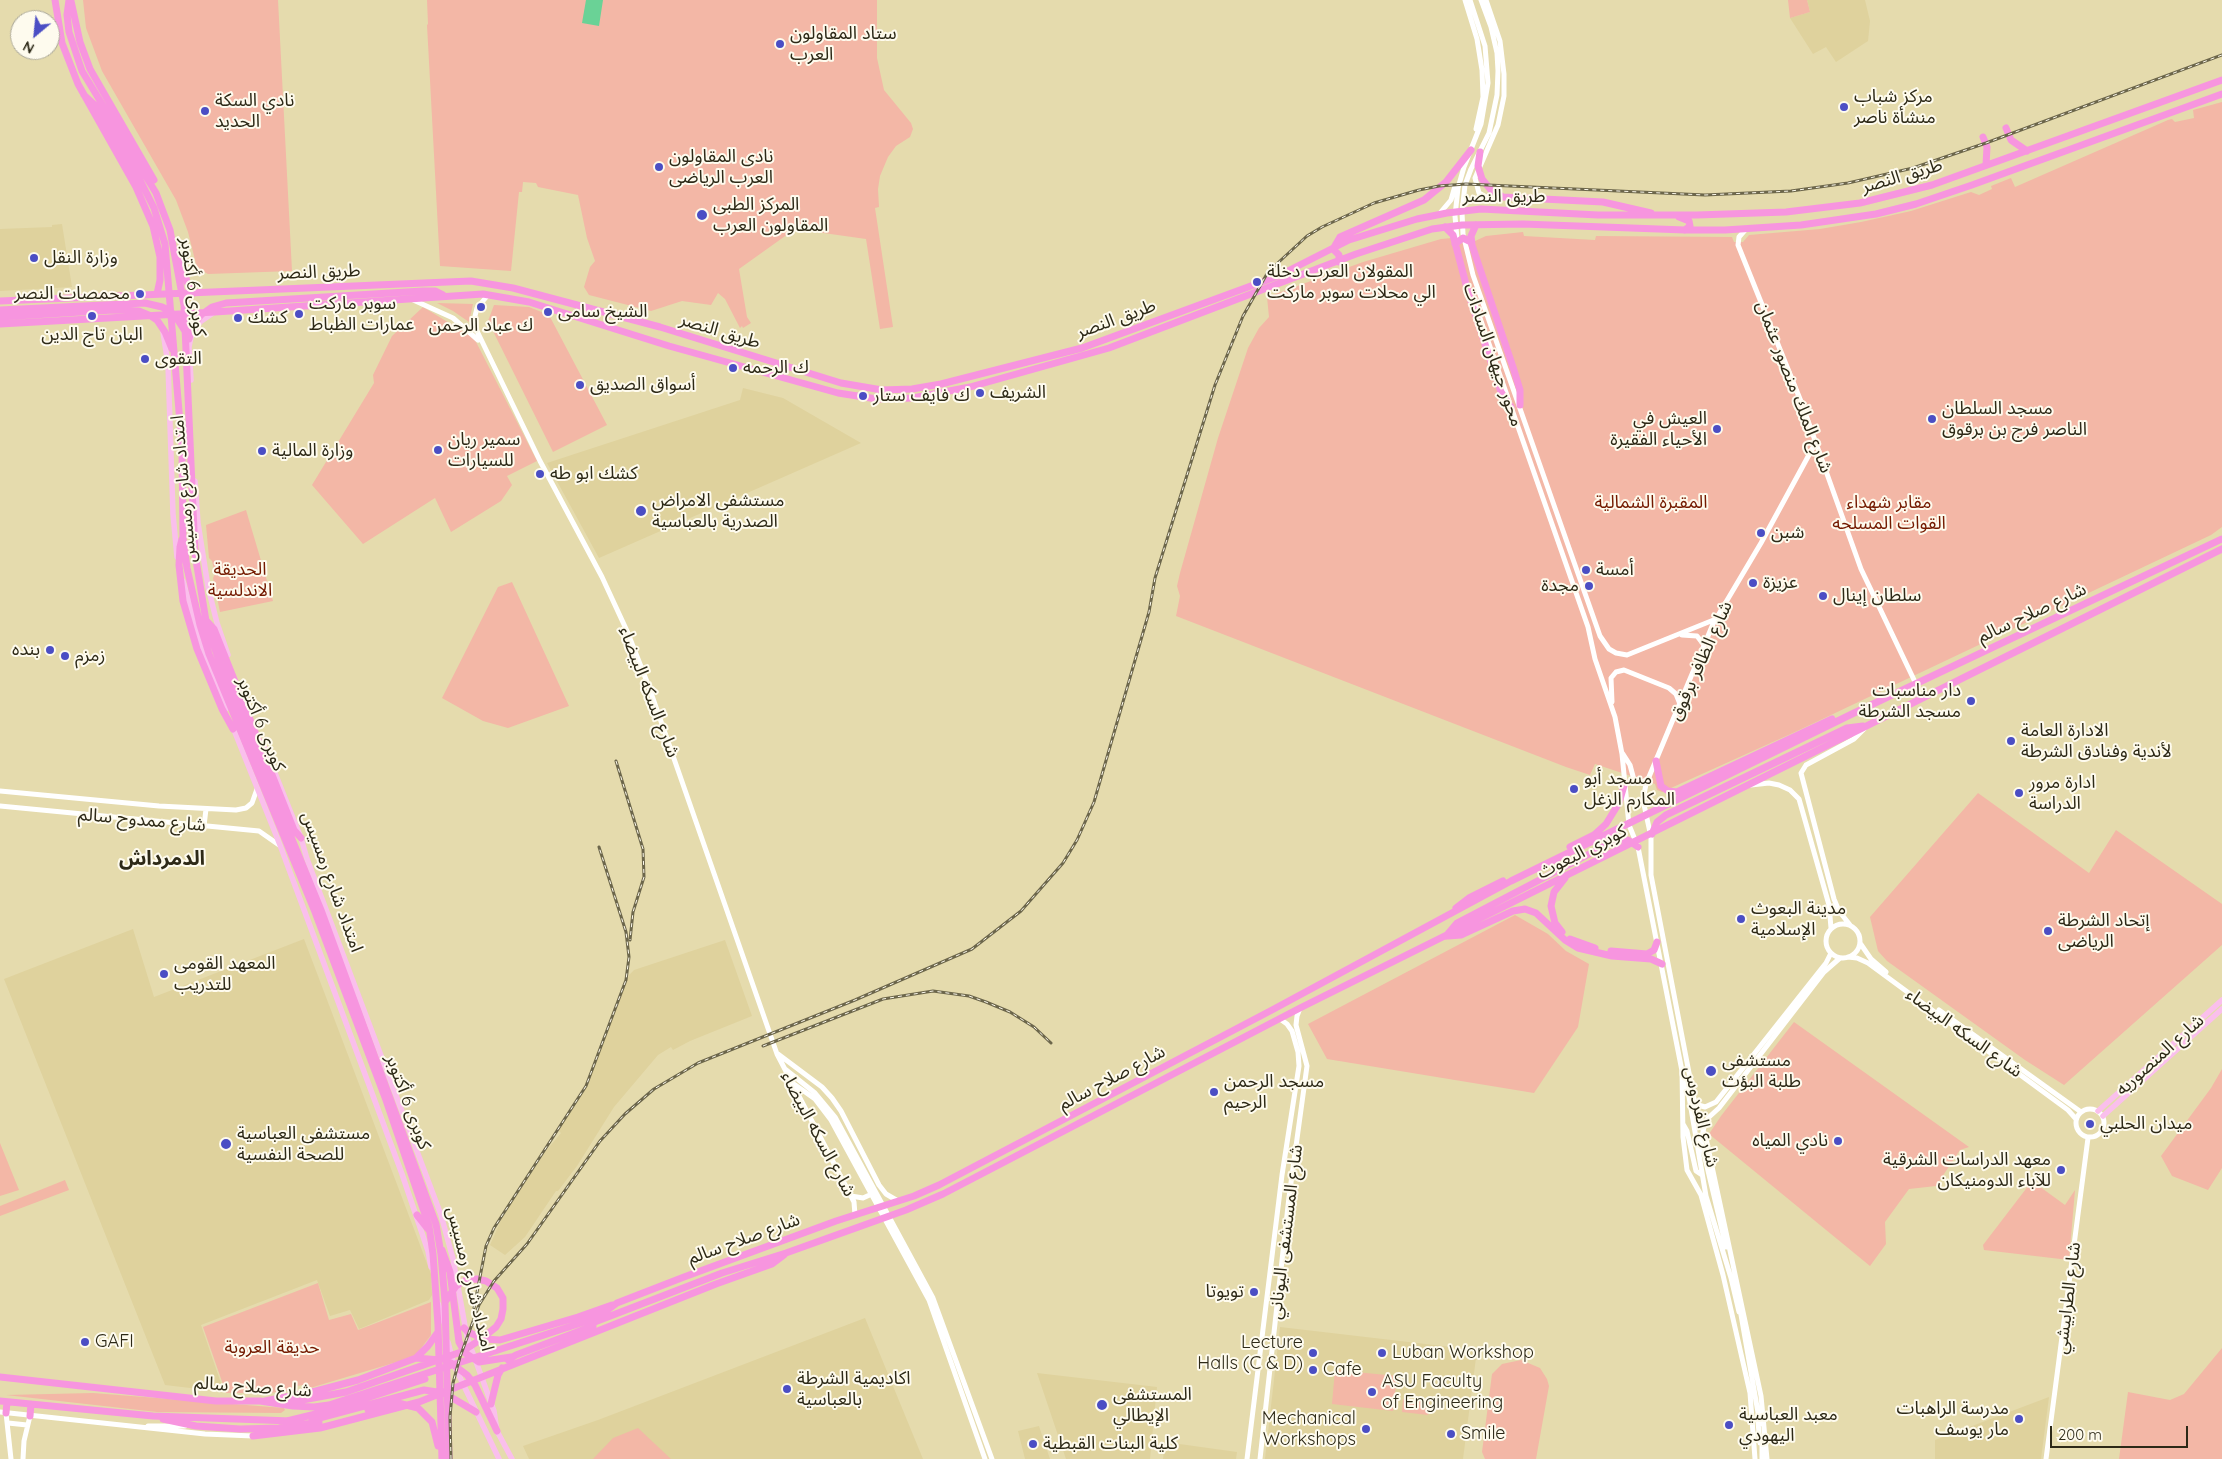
<!DOCTYPE html>
<meta charset="utf-8">
<style>
body{margin:0}
#map{position:relative;width:2222px;height:1459px;overflow:hidden;background:#e5dbad;font-family:Quicksand,sans-serif}
canvas{display:block}
.north{position:absolute;left:10px;top:10px;width:50px;height:50px;box-sizing:border-box;background:#fefbee;border:1px solid #aaa798;border-radius:50%;rotate:208deg;font-size:14px;font-weight:700;line-height:20px;text-align:center;color:#2d2917}
.north::after{content:'';display:block;margin:auto;width:18px;height:22px;background:#4b4ec4;clip-path:polygon(50% 0,100% 100%,50% 72%,0 100%)}
.scale{position:absolute;left:2050px;top:1426px;width:138px;height:22px;box-sizing:border-box;border:2px solid #2d2917;border-top:0;padding-left:6px;font-size:15px;line-height:18px;white-space:nowrap;color:#2d2917;-webkit-text-stroke:4px #fefbee;paint-order:stroke}
</style>
<div id="map">
<canvas width="2222" height="1459"></canvas>
<div class="north">N</div>
<div class="scale">200 m</div>
</div>
<script>
const g = document.querySelector('canvas').getContext('2d');
g.lineJoin = 'round';
function fillPath(path, color) { g.fillStyle = color; g.fill(path, 'evenodd'); }
const shape = rows => new Path2D(rows.map(r => 'M' + r).join(''));
function stroke(path, color, width, dash) { g.strokeStyle = color; g.lineWidth = width; g.lineCap = dash ? 'butt' : 'round'; g.setLineDash(dash || []); g.stroke(path); }
function label(font, color, halo, rows, align = 'center') {
  g.font = font + ' Quicksand,"Noto Sans Arabic",sans-serif'; g.lineWidth = 4; g.setLineDash([]); g.textBaseline = 'middle'; g.strokeStyle = halo; g.fillStyle = color; for (const [text, x, y, turn = 0] of rows) {
    g.save(); g.translate(x, y); g.rotate((+turn || 0) * Math.PI / 180); g.textAlign = isNaN(turn) ? turn : align; if (halo) g.strokeText(text, 0, 0); g.fillText(text, 0, 0); g.restore();
  }
}
fillPath(shape([
 [1807,0,1865,0,1870,21,1868,41,1836,62,1826,47,1813,54,1790,18,1810,12],
 [62,224,72,287,0,291,0,229,52,227,52,225],
 [743,388,783,398,861,443,599,558,547,463,740,400],
 [133,929,154,997,304,939,431,1274,432,1295,429,1300,359,1329,350,1310,330,1316,317,1280,201,1325,224,1392,165,1385,4,979],
 [725,940,752,1016,690,1041,673,1050,671,1047,658,1055,614,1107,577,1166,558,1191,556,1191,525,1237,505,1255,490,1245,501,1220,545,1152,561,1133,558,1130,586,1088,629,975,634,970],
 [865,1318,923,1459,529,1459,523,1446,598,1420],
 [1280,1327,1477,1350,1463,1459,1265,1459],
 [1037,1373,1157,1387,1150,1459,1066,1459],
 [2049,1397,2041,1459,1935,1459,1935,1440],
 [1039,1426,1050,1459,1025,1459,1018,1431],
 [1165,1442,1237,1452,1236,1459,1163,1459]
]), '#dfd29d');
fillPath(shape([
 [83,0,278,0,292,271,208,274,197,268,188,232,176,200,102,71,86,28],
 [427,0,877,0,877,58,884,90,911,123,913,129,910,137,896,146,888,157,880,176,878,189,879,207,875,208,893,327,880,329,866,239,795,229,739,269,747,317,751,323,743,328,742,326,740,328,725,299,718,293,711,305,682,301,651,311,589,295,584,287,590,267,595,261,587,238,578,195,538,187,536,183,523,182,522,192,519,192,511,271,440,266,427,25,428,24],
 [1788,0,1807,0,1810,12,1790,18],
 [2222,102,2222,527,2211,535,1795,732,1662,792,1657,790,1655,784,1595,764,1590,775,1566,767,1176,616,1180,596,1177,586,1180,573,1218,438,1248,348,1259,328,1269,317,1267,297,1363,262,1441,239,1452,238,1455,241,1475,241,1486,236,1523,232,1524,236,1595,240,1596,236,1732,237,1734,242,1743,242,1749,235,1820,229,1861,222,1911,211,1971,192,1979,195,1992,189,1991,186,2011,178,2015,187,2168,120,2172,119,2175,122,2194,118,2193,110],
 [437,303,473,304,469,322,453,311],
 [494,305,529,307,549,315,607,425,553,452,488,321],
 [423,307,474,338,537,461,507,476,512,485,501,501,451,532,435,498,363,544,312,485,374,383,373,375,392,336],
 [246,510,273,601,220,612,213,578,215,574,212,561,209,558,206,525],
 [512,582,569,706,508,728,483,721,442,698,498,587],
 [1978,793,2089,873,2116,830,2222,904,2222,945,2064,1085,2025,1060,1887,961,1878,951,1870,917],
 [1515,915,1548,934,1566,951,1589,964,1578,1027,1534,1093,1327,1059,1308,1024],
 [1794,1022,1969,1147,1960,1150,1936,1186,1909,1189,1885,1222,1886,1244,1870,1266,1709,1134,1721,1116],
 [2222,1069,2222,1168,2208,1190,2172,1176,2161,1156,2211,1088],
 [0,1143,19,1190,0,1196],
 [65,1180,69,1190,0,1216,0,1206],
 [2032,1181,2065,1205,2075,1190,2069,1260,1984,1250,1983,1245],
 [318,1283,329,1320,351,1314,358,1330,431,1302,431,1335,416,1355,400,1361,310,1388,307,1388,304,1385,296,1386,294,1390,270,1393,226,1393,203,1327],
 [2222,1348,2222,1459,2119,1459,2128,1392,2170,1400,2184,1394],
 [1521,1360,1540,1368,1547,1379,1549,1386,1536,1459,1485,1459,1482,1452,1492,1374,1502,1364],
 [1335,1370,1397,1376,1393,1411,1332,1404],
 [93,1393,284,1408,285,1410,281,1413,157,1412,6,1395],
 [1403,1399,1430,1402,1428,1415,1402,1412],
 [638,1428,671,1459,593,1459,613,1438]
]), '#f3b7a6');
fillPath(shape([
 [586,0,603,0,599,26,582,23]
]), '#6ad296');
stroke(shape([
 [1465,0,1477,39,1482,70,1483,97,1476,129],
 [1481,0,1491,27,1497,53,1498,71,1497,95,1489,133,1471,169,1465,185,1462,212,1463,234,1473,275,1600,636,1609,649,1616,653,1627,655,1716,619],
 [1486,0,1500,41,1504,74,1504,96,1498,125,1475,178,1479,193,1491,200],
 [1440,213,1451,200,1455,186],
 [1746,229,1739,237,1738,245,1802,404,1861,569,1916,684],
 [1457,239,1455,216,1458,188,1464,167,1481,124,1488,83,1485,46,1470,0],
 [488,295,477,308,475,316,476,329,540,461,602,577,627,631,649,687,777,1054,854,1202,855,1215],
 [1473,298,1588,627,1595,659,1615,717,1622,754,1629,825,1638,847,1682,1071,1683,1137,1687,1170,1701,1195,1723,1275,1750,1393,1755,1459],
 [411,299,453,318,478,340],
 [1682,635,1697,636,1704,645],
 [1612,702,1611,678,1616,672,1624,670,1669,688,1676,694,1680,704],
 [1623,754,1630,765,1634,780,1640,783,1648,779],
 [1751,785,1769,783,1779,785,1790,790,1799,799,1829,905,1831,928],
 [0,791,159,806,236,810,246,808,252,803,257,789],
 [0,806,259,831,279,845],
 [204,826,206,809],
 '1826 941a17 17 0 1 1 34 0a17 17 0 1 1-34 0Z',
 [1850,925,1839,911,1834,899,1801,773,1806,765,1854,739,1864,729],
 [1860,943,1871,959,1886,972],
 [1848,957,1857,958,1868,963,2068,1110,2076,1119],
 [1939,1010,2081,1112],
 [778,1054,822,1087,832,1098,841,1111,879,1185,886,1194,898,1201],
 [785,1069,815,1093,835,1117,933,1298,992,1459],
 [1684,1078,1688,1091,1706,1196,1731,1278,1739,1312],
 [791,1082,815,1099,831,1120,929,1300,985,1459],
 [1695,1104,1705,1107,1716,1102,1826,963,1831,953],
 '2076 1123a14 14 0 1 1 28 0a14 14 0 1 1-28 0Z',
 [1683,1124,1687,1131,1696,1171,1702,1175],
 [851,1196,863,1198,874,1193],
 [1726,1247,1701,1141,1704,1127,1708,1118,1719,1108,1824,972,1840,958],
 [1740,1309,1760,1424],
 [0,1412,205,1434,253,1436],
 [6,1413,11,1459],
 [1758,1422,1760,1443],
 [8,1423,27,1425],
 [148,1426,185,1426],
 [1762,1440,1762,1459],
 [23,1459,24,1441,30,1416],
 [1247,1459,1282,1175,1299,1066,1298,1052,1292,1031,1287,1024,1280,1019],
 [1260,1459,1289,1197,1307,1066,1296,1025,1297,1016,1300,1008],
 [1767,1459,1761,1396,1707,1143,1695,1104,1651,875,1651,837,1643,800,1646,784,1713,624,1761,543,1816,442],
 [2046,1459,2088,1138]
]), '#fff', 5);
stroke(shape([
 [163,332,168,364,173,514,177,557],
 [191,380,189,347,191,337,200,322,213,313],
 [195,481,198,523,208,587,217,623,228,655],
 [183,581,200,642,226,709],
 [232,725,280,845,402,1174,428,1251,431,1267],
 [265,748,301,838,307,859,441,1215,453,1259,467,1337,494,1411,497,1431,512,1459],
 [2098,1111,2222,1000],
 [2103,1116,2222,1009],
 [438,1303,444,1323],
 [448,1342,454,1365,499,1459]
]), '#fabfec', 5.5);
stroke(shape([
 [55,0,62,43,78,84,136,187,153,226,160,257,160,280,157,294],
 [69,0,67,15,69,32,82,71,156,193,170,230,184,305,195,554,207,627,220,663,321,910,436,1224,441,1254,445,1302,449,1459],
 [71,1,80,42,90,69,154,180],
 [84,95,97,107,139,178,154,208,165,244,182,447,183,537,187,568,200,625,209,654,315,912,386,1100,429,1226,433,1254,438,1325,442,1459],
 [2006,128,2011,140,2027,151],
 [1983,137,1987,147,1986,165],
 [1480,152,1478,166,1482,179,1491,190,1503,197,1603,202,1651,213],
 [1679,217,1689,221,1690,226,1685,230],
 [1476,225,1471,236,1472,245,1513,367,1520,390,1520,405],
 [1445,227,1453,235,1468,292,1488,353,1501,392,1511,407],
 [1455,244,1463,238,1471,242],
 [180,256,187,282,194,293],
 [1339,262,1339,255,1333,249,1340,237,1424,200,1446,182,1471,150],
 [0,301,471,281,513,288,660,327,841,383,882,390,912,389,941,384,1082,348,1278,276,1349,240,1417,219,1447,213,1481,209,1598,215,1697,215,1786,212,1860,203,1932,185,2222,80],
 [0,310,145,303,162,307,170,311,176,317,185,331],
 [0,317,113,310,139,311,151,316,157,320,165,332,172,349],
 [0,324,215,312,483,294,529,302,669,346,838,393,877,399,913,398,970,387,1109,348,1356,254,1432,229,1462,225,1523,224,1685,230,1725,230,1801,225,1876,214,1916,204,1972,185,2222,94],
 [189,339,192,327,201,315,212,307,226,303,423,291,435,291,443,295],
 [182,539,180,547,179,565,183,601,197,649,222,709,233,729],
 [204,618,214,629,294,830,301,838],
 [1656,761,1661,786,1668,791,1677,792,1832,719],
 [1652,834,1657,822,1666,815,1847,728,1863,726],
 [1570,847,1594,835,1606,824,1619,803,1625,782],
 [1456,908,1469,898,1503,881],
 [1562,932,1555,923,1551,906,1554,892,1565,878],
 [1446,936,1457,923,1616,840,1628,840,1638,847],
 [1448,936,1461,935,1513,911,1525,909,1536,913,1565,940,1578,948,1612,956,1651,959,1662,964],
 [1570,939,1595,948],
 [1611,951,1647,954,1654,950,1657,942],
 [417,1215,428,1229],
 [442,1250,450,1272,459,1342,465,1353,479,1362,511,1357],
 [587,1325,722,1273,786,1253,906,1210,943,1194,1300,1008,2222,549],
 [464,1328,468,1332,484,1339,500,1340,578,1317,612,1305],
 [416,1358,428,1346,438,1332],
 [508,1360,516,1355,593,1326],
 [451,1363,467,1375,475,1385,497,1431],
 [0,1377,216,1401,260,1401,293,1406,314,1407,329,1405,581,1323,602,1314,617,1303,684,1277,836,1221,914,1196,939,1185,1272,1010,1511,881,1854,713,2222,539],
 [0,1401,153,1416,291,1421],
 [265,1401,316,1391,358,1380,416,1358,440,1360],
 [286,1403,346,1392,461,1352,480,1340,496,1327,501,1319,503,1309,503,1298,497,1288,486,1281,477,1279,466,1280,456,1286,445,1302],
 [491,1404,498,1375,502,1368],
 [368,1410,398,1403,418,1408,432,1422,438,1446],
 [6,1413,7,1402],
 [30,1416,31,1404],
 [163,1419,196,1426,240,1429,279,1428,319,1422],
 [312,1420,424,1390,444,1393,476,1412],
 [287,1421,324,1412,425,1379],
 [253,1436,320,1428,419,1402,716,1284,772,1264,784,1255]
]), '#f795df', 7);
const rail = shape([
 [616,761,643,849,644,877,633,912,630,940],
 [763,1046,883,999,933,991,969,996,986,1002,1010,1012,1034,1027,1051,1043],
 [474,1308,486,1246,494,1228,586,1086,626,980,629,957,626,932,599,847],
 [451,1459,450,1417,453,1383,460,1357,479,1305,494,1281,527,1244,600,1141,625,1114,654,1089,698,1063,855,1000,972,949,1021,911,1063,863,1077,840,1094,802,1149,612,1155,578,1215,385,1243,316,1268,272,1307,236,1322,227,1374,203,1419,190,1439,186,1466,184,1705,195,1791,191,1848,183,1913,168,1986,143,2222,55]
]);
stroke(rail, '#6c664b', 3);
stroke(rail, '#fefbee', 1, [4]);
for (const [x, y, r, color] of [
 [780,44,5,"#4b4ec4"],
 [1844,107,5,"#4b4ec4"],
 [205,111,5,"#4b4ec4"],
 [659,167,5,"#4b4ec4"],
 [702,215,6,"#4b4ec4"],
 [34,258,5,"#4b4ec4"],
 [1257,282,5,"#4b4ec4"],
 [140,294,5,"#4b4ec4"],
 [481,307,5,"#4b4ec4"],
 [548,312,5,"#4b4ec4"],
 [299,314,5,"#4b4ec4"],
 [92,316,5,"#4b4ec4"],
 [238,318,5,"#4b4ec4"],
 [145,359,5,"#4b4ec4"],
 [733,368,5,"#4b4ec4"],
 [580,385,5,"#4b4ec4"],
 [980,393,5,"#4b4ec4"],
 [863,396,5,"#4b4ec4"],
 [1932,419,5,"#4b4ec4"],
 [1717,429,5,"#4b4ec4"],
 [438,450,5,"#4b4ec4"],
 [262,451,5,"#4b4ec4"],
 [540,474,5,"#4b4ec4"],
 [641,511,6,"#4b4ec4"],
 [1761,533,5,"#4b4ec4"],
 [1586,570,5,"#4b4ec4"],
 [1753,583,5,"#4b4ec4"],
 [1589,586,5,"#4b4ec4"],
 [1823,596,5,"#4b4ec4"],
 [50,650,5,"#4b4ec4"],
 [65,656,5,"#4b4ec4"],
 [1971,701,5,"#4b4ec4"],
 [2011,741,5,"#4b4ec4"],
 [1574,789,5,"#4b4ec4"],
 [2019,793,5,"#4b4ec4"],
 [1741,919,5,"#4b4ec4"],
 [2048,931,5,"#4b4ec4"],
 [164,974,5,"#4b4ec4"],
 [1711,1071,6,"#4b4ec4"],
 [1214,1092,5,"#4b4ec4"],
 [2090,1124,5,"#4b4ec4"],
 [1838,1141,5,"#4b4ec4"],
 [226,1144,6,"#4b4ec4"],
 [2061,1170,5,"#4b4ec4"],
 [1254,1292,5,"#4b4ec4"],
 [85,1342,5,"#4b4ec4"],
 [1313,1353,5,"#4b4ec4"],
 [1382,1353,5,"#4b4ec4"],
 [1313,1370,5,"#4b4ec4"],
 [787,1389,5,"#4b4ec4"],
 [1372,1392,5,"#4b4ec4"],
 [1102,1405,6,"#4b4ec4"],
 [2019,1419,5,"#4b4ec4"],
 [1729,1425,5,"#4b4ec4"],
 [1366,1429,5,"#4b4ec4"],
 [1451,1434,5,"#4b4ec4"],
 [1033,1444,5,"#4b4ec4"]
]) { const dot = new Path2D(); dot.arc(x, y, r, 0, 2 * Math.PI); g.fillStyle = color; g.fill(dot); stroke(dot, '#fefbee', 2); }
label('18px', '#2d2917', '#fefbee', [
 ["ستاد المقاولون",790,34],
 ["العرب",790,55],
 ["مركز شباب",1854,97],
 ["منشأة ناصر",1854,118],
 ["نادي السكة",215,101],
 ["الحديد",215,122],
 ["نادى المقاولون",669,157],
 ["العرب الرياضى",669,178],
 ["المركز الطبى",713,205],
 ["المقاولون العرب",713,226],
 ["وزارة النقل",44,258],
 ["المقولان العرب دخلة",1267,272],
 ["الي محلات سوبر ماركت",1267,293],
 ["محمصات النصر",130,294,"right"],
 ["سوبر ماركت",309,304],
 ["عمارات الظباط",309,325],
 ["الشيخ سامى",558,312],
 ["كشك",248,318],
 ["ك عباد الرحمن",481,326,"center"],
 ["البان تاج الدين",92,335,"center"],
 ["التقوى",155,359],
 ["ك الرحمه",743,368],
 ["أسواق الصديق",590,385],
 ["الشريف",990,393],
 ["ك فايف ستار",873,396],
 ["مسجد السلطان",1942,409],
 ["الناصر فرج بن برقوق",1942,430],
 ["العيش في",1707,419,"right"],
 ["الأحياء الفقيرة",1707,440,"right"],
 ["سمير ريان",448,440],
 ["للسيارات",448,461],
 ["وزارة المالية",272,451],
 ["كشك ابو طه",550,474],
 ["مستشفى الامراض",652,501],
 ["الصدرية بالعباسية",652,522],
 ["شبن",1771,533],
 ["أمسة",1596,570],
 ["عزيزة",1763,583],
 ["مجدة",1579,586,"right"],
 ["سلطان إينال",1833,596],
 ["بنده",40,650,"right"],
 ["زمزم",75,656],
 ["دار مناسبات",1961,691,"right"],
 ["مسجد الشرطة",1961,712,"right"],
 ["الادارة العامة",2021,731],
 ["لأندية وفنادق الشرطة",2021,752],
 ["مسجد أبو",1584,779],
 ["المكارم الزغل",1584,800],
 ["ادارة مرور",2029,783],
 ["الدراسة",2029,804],
 ["مدينة البعوث",1751,909],
 ["الإسلامية",1751,930],
 ["إتحاد الشرطة",2058,921],
 ["الرياضى",2058,942],
 ["المعهد القومى",174,964],
 ["للتدريب",174,985],
 ["مستشفى",1722,1061],
 ["طلبة البؤث",1722,1082],
 ["مسجد الرحمن",1224,1082],
 ["الرحيم",1224,1103],
 ["ميدان الحلبي",2100,1124],
 ["مستشفى العباسية",237,1134],
 ["للصحة النفسية",237,1155],
 ["نادي المياه",1828,1141,"right"],
 ["معهد الدراسات الشرقية",2051,1160,"right"],
 ["للآباء الدومنيكان",2051,1181,"right"],
 ["تويوتا",1244,1292,"right"],
 ["GAFI",95,1342],
 ["Lecture",1303,1343,"right"],
 ["Halls (C & D)",1303,1364,"right"],
 ["Luban Workshop",1392,1353],
 ["Cafe",1323,1370],
 ["اكاديمية الشرطة",797,1379],
 ["بالعباسية",797,1400],
 ["ASU Faculty",1382,1382],
 ["of Engineering",1382,1403],
 ["المستشفى",1113,1395],
 ["الإيطالي",1113,1416],
 ["مدرسة الراهبات",2009,1409,"right"],
 ["مار يوسف",2009,1430,"right"],
 ["معبد العباسية",1739,1415],
 ["اليهودي",1739,1436],
 ["Mechanical",1356,1419,"right"],
 ["Workshops",1356,1440,"right"],
 ["Smile",1461,1434],
 ["كلية البنات القبطية",1043,1444]
], 'left');
label('18px', '#2d2917', '#fefbee', [
 ["طريق النصر",1902,176,-16],
 ["طريق النصر",1504,197],
 ["طريق النصر",319,272,-2],
 ["كوبرى 6 أكتوبر",193,287,82],
 ["طريق النصر",1116,319,-20],
 ["طريق النصر",720,331,17],
 ["محور جيهان السادات",1493,355,71],
 ["شارع الملك منصور عثمان",1794,387,69],
 ["امتداد شارع رمسيس",184,489,-95],
 ["شارع صلاح سالم",2032,613,-25],
 ["شارع الظافر برقوق",1701,661,-66],
 ["شارع السكه البيضاء",649,692,69],
 ["كوبرى 6 أكتوبر",261,724,68],
 ["شارع ممدوح سالم",142,820,5],
 ["كوبري البعوث",1582,852,-27],
 ["امتداد شارع رمسيس",332,882,70],
 ["شارع السكه البيضاء",1964,1033,36],
 ["شارع المنصوريه",2160,1055,-42],
 ["شارع صلاح سالم",1112,1078,-28],
 ["كوبرى 6 أكتوبر",408,1102,70],
 ["شارع الفردوس",1701,1117,77],
 ["شارع السكه البيضاء",818,1134,62],
 ["شارع المستشفى اليوناني",1286,1232,-83],
 ["شارع صلاح سالم",744,1239,-20],
 ["امتداد شارع رمسيس",470,1279,76],
 ["شارع الطرابيشي",2068,1298,-83],
 ["شارع صلاح سالم",253,1387,4]
]);
label('18px', '#741a00', '#fefbee', [
 ["المقبرة الشمالية",1651,503],
 ["مقابر شهداء",1889,503],
 ["القوات المسلحه",1889,524],
 ["الحديقة",240,570],
 ["الاندلسية",240,591],
 ["حديقة العروبة",272,1348]
]);
label('bold 20px', '#2d2917', '#fefbee', [
 ["الدمرداش",162,859]
]);
</script>
